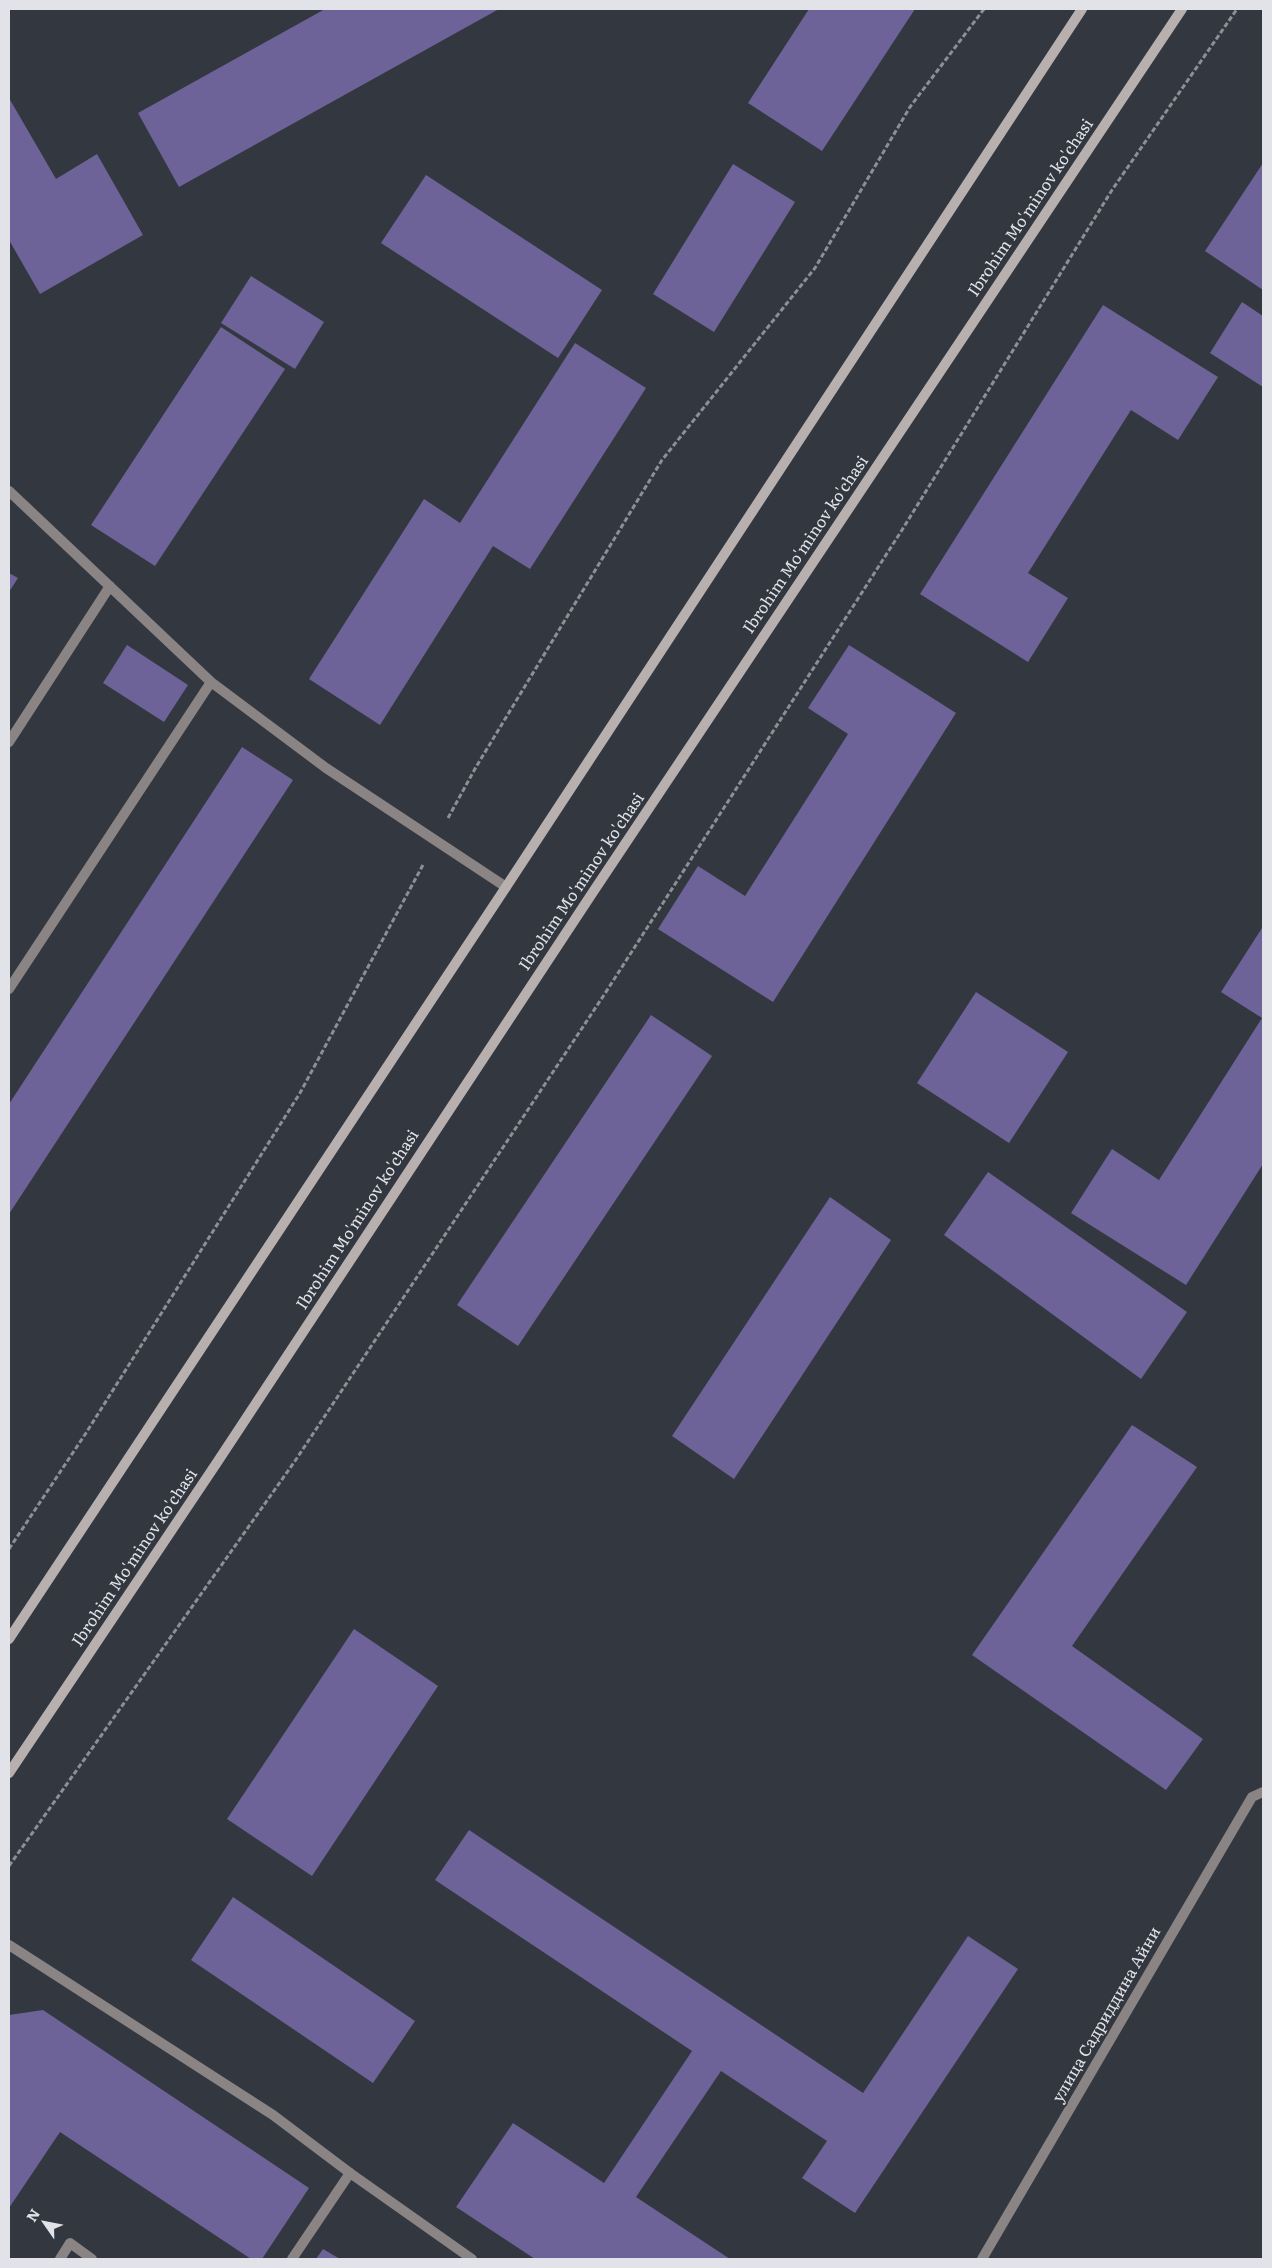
<!DOCTYPE html>
<meta charset="utf-8">
<style>
body{margin:0}
#map{position:relative;width:1272px;height:2268px;overflow:hidden;background:#33373f;font-family:Literata,serif}
canvas{display:block}
.frame{position:absolute;inset:0;border:10px solid #e1e3e8;pointer-events:none}
.north{position:absolute;left:20px;top:2198px;width:50px;height:50px;-webkit-text-stroke:4px #33373f;paint-order:stroke;rotate:303deg;font-size:14px;font-weight:700;line-height:20px;text-align:center;color:#e1e3e8}
.north::after{content:'';display:block;margin:auto;width:18px;height:22px;background:#e1e3e8;clip-path:polygon(50% 0,100% 100%,50% 72%,0 100%)}
</style>
<div id="map">
<canvas width="1272" height="2268"></canvas>
<div class="frame"></div>
<div class="north">N</div>
</div>
<script>
const g = document.querySelector('canvas').getContext('2d');
g.lineJoin = 'round';
function fillPath(path, color) { g.fillStyle = color; g.fill(path, 'evenodd'); }
const shape = rows => new Path2D(rows.map(r => 'M' + r).join(''));
function stroke(path, color, width, dash) { g.strokeStyle = color; g.lineWidth = width; g.lineCap = dash ? 'butt' : 'round'; g.setLineDash(dash || []); g.stroke(path); }
function label(font, color, halo, rows, align = 'center') {
  g.font = font + ' Literata,serif'; g.lineWidth = 4; g.setLineDash([]); g.textBaseline = 'middle'; g.strokeStyle = halo; g.fillStyle = color; for (const [text, x, y, turn = 0] of rows) {
    g.save(); g.translate(x, y); g.rotate((+turn || 0) * Math.PI / 180); g.textAlign = isNaN(turn) ? turn : align; if (halo) g.strokeText(text, 0, 0); g.fillText(text, 0, 0); g.restore();
  }
}
fillPath(shape([
 [325,9,499,9,179,187,138,113],
 [809,9,915,9,822,151,748,103],
 [9,98,56,179,97,154,143,235,40,294,9,240],
 [1263,163,1263,290,1205,251],
 [733,164,795,202,714,332,653,294],
 [426,175,602,290,558,358,381,243],
 [251,276,324,322,295,369,221,323],
 [1242,302,1263,316,1263,387,1210,353],
 [1103,305,1218,377,1178,440,1131,410,1028,573,1068,598,1028,662,920,594],
 [221,327,285,369,155,566,91,525],
 [575,343,646,388,530,569,493,546,380,725,309,679,424,499,460,523],
 [9,573,18,578,9,592],
 [127,645,188,685,164,722,103,683],
 [849,645,956,713,773,1002,658,929,698,866,745,896,848,734,808,708],
 [242,747,293,780,9,1214,9,1104],
 [1262,928,1263,1164,1186,1285,1071,1213,1112,1149,1159,1180,1262,1018,1221,992],
 [976,992,1068,1052,1009,1143,917,1083],
 [651,1015,712,1056,518,1346,457,1305],
 [988,1172,1187,1312,1141,1379,944,1235],
 [830,1197,891,1240,734,1479,672,1436],
 [1132,1425,1197,1467,1072,1646,1203,1739,1166,1790,972,1655],
 [354,1629,438,1686,312,1876,227,1819],
 [469,1830,863,2093,968,1936,1018,1969,855,2213,802,2178,827,2141,721,2071,636,2197,730,2259,535,2259,456,2207,513,2123,604,2183,692,2051,435,1880],
 [233,1897,415,2021,373,2083,191,1960],
 [43,2010,309,2188,262,2259,251,2259,60,2132,9,2208,9,2015],
 [323,2249,340,2259,316,2259]
]), '#6d6398');
stroke(shape([
 [448,818,476,767,662,460,815,268,910,107,984,9],
 [9,1549,86,1433,300,1093,424,863],
 [9,1866,295,1461,604,995,902,530,1112,190,1237,9]
]), '#8c8f95', 3, [5, 2.5]);
stroke(shape([
 [9,491,211,682,326,768,506,887],
 [9,742,110,586],
 [9,989,211,682],
 [9,1945,273,2115,350,2173,472,2259]
]), '#8a8484', 10);
stroke(shape([
 [60,2259,70,2243,92,2259],
 [292,2259,350,2173],
 [982,2259,1252,1797,1263,1792]
]), '#8a8484', 10);
stroke(shape([
 [9,1639,506,887,1082,9],
 [9,1773,218,1461,593,892,1182,9]
]), '#b8afaf', 10);
label('16px', '#e1e3e8', '#33373f', [
 ["Ibrohim Mo'minov ko'chasi",1031,208,-56],
 ["Ibrohim Mo'minov ko'chasi",806,545,-56],
 ["Ibrohim Mo'minov ko'chasi",582,882,-56],
 ["Ibrohim Mo'minov ko'chasi",358,1220,-57],
 ["Ibrohim Mo'minov ko'chasi",135,1558,-56],
 ["улица Садриддина Айни",1107,2015,-60]
]);
</script>
